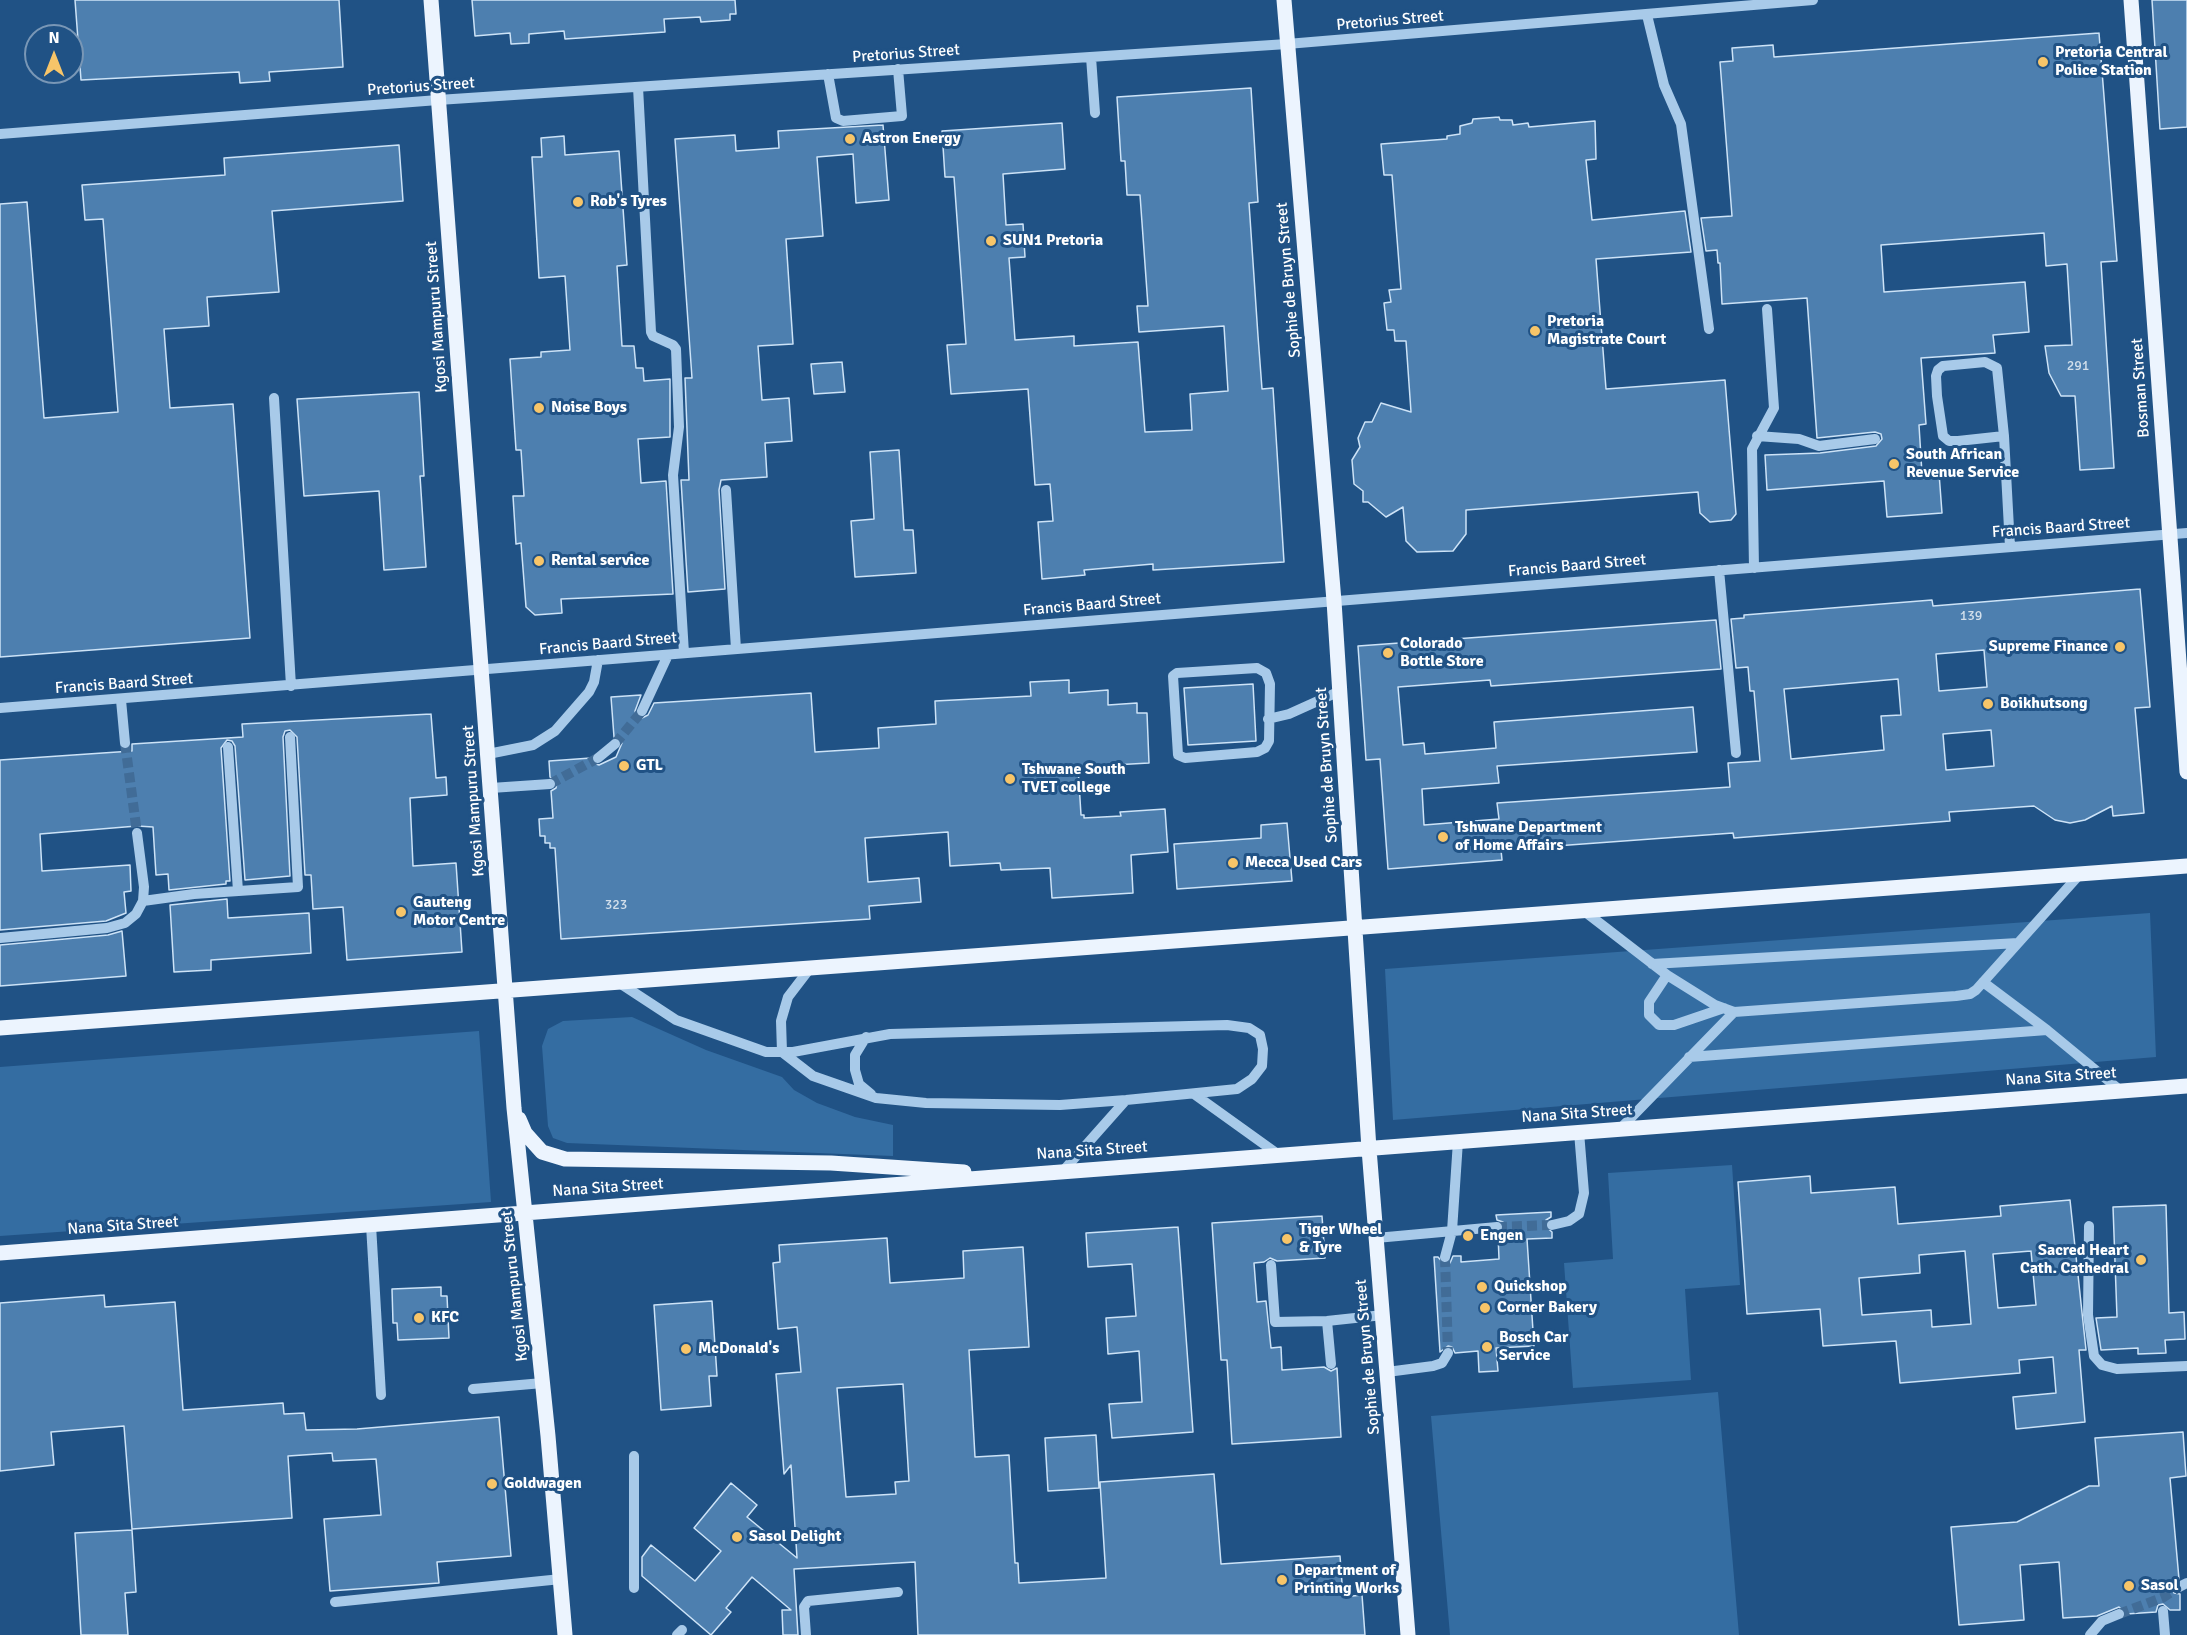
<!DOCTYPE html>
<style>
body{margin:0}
#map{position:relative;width:2187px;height:1635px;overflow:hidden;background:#205285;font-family:Signika,sans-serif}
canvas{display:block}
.north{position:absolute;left:24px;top:24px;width:60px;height:60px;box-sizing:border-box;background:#205285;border:2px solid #7997b6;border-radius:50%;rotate:0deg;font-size:16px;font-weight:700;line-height:24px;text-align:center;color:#fff}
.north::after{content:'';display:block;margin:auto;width:21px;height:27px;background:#f7c569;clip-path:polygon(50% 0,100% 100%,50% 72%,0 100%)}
</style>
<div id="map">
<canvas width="2187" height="1635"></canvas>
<div class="north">N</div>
</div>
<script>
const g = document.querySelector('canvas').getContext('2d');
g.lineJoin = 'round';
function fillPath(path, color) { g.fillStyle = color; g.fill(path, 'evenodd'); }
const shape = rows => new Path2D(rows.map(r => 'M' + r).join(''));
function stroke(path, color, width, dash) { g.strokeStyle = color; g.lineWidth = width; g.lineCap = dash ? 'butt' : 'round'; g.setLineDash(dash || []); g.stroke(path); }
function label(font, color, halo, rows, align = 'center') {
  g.font = font + ' Signika,sans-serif'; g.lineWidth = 6; g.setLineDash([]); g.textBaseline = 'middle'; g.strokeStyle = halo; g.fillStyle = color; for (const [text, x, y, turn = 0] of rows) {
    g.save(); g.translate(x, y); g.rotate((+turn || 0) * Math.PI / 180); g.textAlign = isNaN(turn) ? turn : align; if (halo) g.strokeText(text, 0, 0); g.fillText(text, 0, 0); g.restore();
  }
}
fillPath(shape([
 [2150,913,2156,1057,1393,1120,1385,969],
 [632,1017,706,1050,782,1077,794,1090,817,1103,855,1117,893,1125,893,1156,567,1143,553,1138,548,1126,542,1046,548,1029,563,1021],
 [479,1031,491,1202,0,1236,0,1067],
 [1732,1165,1740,1285,1685,1289,1691,1380,1573,1388,1564,1263,1613,1259,1608,1173],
 [1718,1392,1739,1635,1450,1635,1431,1416]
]), '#346da2');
const building = shape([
 [75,0,339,0,343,67,269,72,270,81,240,83,239,72,81,80,75,0],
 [472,0,735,0,736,14,730,14,730,20,701,22,700,17,664,19,665,32,565,39,564,31,529,34,529,43,511,44,510,33,475,36,472,0],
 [2152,0,2187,0,2187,127,2160,129,2152,0],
 [2099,33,2117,261,2101,262,2114,468,2080,470,2075,396,2061,396,2049,373,2045,346,2072,345,2067,264,2046,266,2044,233,1881,245,1884,292,2025,282,2029,332,1993,335,1995,353,1921,358,1926,424,1919,425,1922,474,1939,473,1942,513,1887,517,1884,481,1767,490,1765,455,1820,453,1876,446,1882,439,1881,434,1875,432,1817,438,1807,298,1722,304,1720,263,1718,263,1717,250,1706,251,1701,218,1732,216,1720,62,1733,61,1732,48,1773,45,1774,57,2099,33],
 [1251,88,1258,202,1249,203,1258,336,1262,389,1273,388,1284,562,1153,570,1153,564,1084,570,1085,575,1042,579,1038,522,1053,521,1050,484,1035,485,1028,389,951,394,947,345,966,344,954,177,945,177,942,131,1062,123,1065,169,1003,174,1006,225,1023,224,1025,257,1009,258,1015,340,1074,336,1074,346,1138,342,1145,432,1192,430,1190,394,1228,391,1224,326,1139,332,1137,306,1148,306,1140,195,1127,195,1125,161,1121,161,1117,97,1251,88],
 [1499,117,1500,120,1512,120,1513,125,1528,123,1529,127,1595,121,1596,159,1586,160,1592,220,1685,211,1691,252,1596,259,1606,389,1725,380,1736,514,1731,520,1710,522,1700,513,1698,492,1466,510,1466,534,1453,551,1417,552,1406,541,1403,507,1386,517,1368,502,1363,502,1363,491,1354,484,1352,460,1360,447,1358,438,1365,422,1372,422,1381,403,1411,412,1406,341,1395,341,1394,330,1387,330,1384,303,1391,302,1389,290,1401,289,1392,175,1384,175,1381,144,1447,139,1447,136,1460,134,1460,126,1472,123,1473,119,1499,117],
 [883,125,889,200,856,203,853,154,817,157,823,236,786,239,793,344,758,346,762,400,789,398,792,441,765,443,767,477,721,480,719,490,725,589,688,592,681,480,689,480,685,378,692,378,675,139,735,135,736,151,779,148,778,131,883,125],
 [564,136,565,155,619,151,627,265,617,266,622,346,634,346,636,368,643,368,644,381,670,379,670,437,638,439,641,483,666,481,673,594,561,599,562,613,535,615,526,607,521,543,516,544,513,496,524,496,521,450,516,450,510,359,541,357,541,352,570,350,565,276,539,278,532,157,542,157,541,138,564,136],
 [399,145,403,201,272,211,279,292,207,297,209,326,164,329,170,408,233,404,250,638,0,657,0,204,27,202,44,418,118,412,103,219,85,220,82,185,225,175,224,158,399,145],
 [842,362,845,392,814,394,811,364,842,362],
 [419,392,424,476,420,476,426,567,384,570,379,491,304,496,297,399,419,392],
 [899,450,904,530,913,530,916,573,855,577,851,521,874,519,870,452,899,450],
 [2140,589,2150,707,2135,708,2144,813,2113,816,2112,806,2085,820,2070,823,2055,820,2034,806,1949,812,1950,821,1734,838,1733,833,1501,850,1502,860,1388,869,1380,759,1366,760,1358,646,1716,620,1721,669,1491,686,1490,680,1398,687,1403,745,1424,743,1425,754,1496,748,1494,722,1693,707,1697,752,1497,766,1499,783,1422,789,1424,825,1499,819,1497,803,1730,787,1728,763,1760,761,1754,691,1750,691,1748,667,1736,668,1731,619,1744,618,1744,615,1932,600,1933,606,2140,589],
 [1984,650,1987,687,1939,691,1936,654,1984,650],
 [1898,679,1901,715,1881,716,1884,750,1791,759,1784,689,1898,679],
 [1991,730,1994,766,1946,770,1943,734,1991,730],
 [1069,680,1069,693,1108,690,1108,705,1137,703,1137,713,1147,713,1149,763,1078,767,1081,815,1084,815,1084,818,1121,816,1120,812,1165,809,1168,852,1131,855,1133,893,1052,898,1050,868,1001,870,1000,863,950,866,948,832,865,838,868,882,919,878,921,902,869,906,870,919,561,939,555,848,550,848,550,843,545,843,545,836,540,836,539,819,553,818,551,791,556,788,557,783,550,777,549,761,591,758,593,763,599,765,616,757,622,743,620,739,614,737,611,697,641,695,635,711,636,716,642,718,648,715,654,703,811,693,815,752,879,748,878,728,936,724,935,701,1031,696,1030,682,1069,680],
 [1253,684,1256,741,1188,745,1184,688,1253,684],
 [431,714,436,778,446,777,447,795,410,798,413,866,456,863,462,952,347,960,343,907,313,909,311,875,305,875,297,737,290,730,285,731,283,737,290,876,245,880,235,746,232,741,227,740,221,748,230,881,226,881,226,884,169,890,168,874,156,875,153,827,137,826,40,834,42,871,130,865,131,891,124,892,126,913,106,921,0,930,0,760,132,751,132,744,243,737,242,724,431,714],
 [1287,823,1292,881,1177,889,1174,844,1261,838,1261,825,1287,823],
 [227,899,228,918,309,913,311,953,211,960,211,970,174,972,170,905,227,899],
 [122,931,126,976,0,986,0,945,108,935,122,931],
 [1810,1176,1811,1193,1895,1187,1898,1224,2001,1216,2000,1206,2070,1200,2086,1350,2079,1350,2085,1422,2016,1429,2013,1397,2056,1393,2053,1357,2019,1360,2020,1373,1900,1383,1896,1341,1823,1346,1820,1309,1747,1314,1738,1182,1810,1176],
 [1965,1251,1971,1324,1932,1327,1931,1310,1862,1315,1859,1278,1920,1273,1919,1255,1965,1251],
 [2031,1251,2036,1305,1998,1308,1993,1254,2031,1251],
 [2166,1205,2169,1313,2184,1312,2185,1339,2165,1340,2166,1353,2138,1354,2138,1348,2101,1350,2096,1318,2117,1317,2113,1207,2166,1205],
 [1551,1212,1551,1217,1546,1220,1545,1226,1552,1232,1552,1238,1527,1239,1534,1346,1496,1348,1498,1371,1479,1372,1478,1351,1455,1353,1452,1347,1448,1346,1440,1352,1434,1257,1438,1257,1444,1264,1450,1263,1453,1256,1461,1256,1461,1262,1499,1259,1498,1234,1504,1227,1503,1222,1497,1220,1496,1215,1551,1212],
 [1322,1216,1325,1258,1277,1261,1270,1258,1264,1262,1254,1263,1257,1302,1266,1301,1271,1348,1281,1347,1282,1370,1324,1367,1331,1371,1337,1368,1341,1437,1232,1444,1227,1360,1221,1360,1212,1223,1322,1216],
 [1178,1227,1193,1432,1112,1438,1109,1404,1142,1402,1139,1351,1108,1354,1106,1318,1136,1316,1132,1264,1088,1267,1086,1233,1178,1227],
 [887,1238,890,1283,964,1278,963,1251,1023,1247,1029,1347,969,1350,975,1457,1009,1455,1015,1563,1018,1563,1019,1583,1106,1578,1100,1482,1214,1474,1221,1564,1340,1556,1343,1597,1362,1595,1365,1635,918,1635,915,1562,794,1569,798,1635,783,1635,782,1610,791,1610,752,1577,726,1608,731,1612,711,1635,642,1576,642,1557,651,1545,695,1581,721,1551,694,1528,731,1483,757,1505,747,1517,797,1558,791,1465,784,1474,776,1374,801,1372,797,1327,778,1329,773,1263,780,1262,779,1245,887,1238],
 [903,1384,909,1481,895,1482,896,1494,846,1497,837,1388,903,1384],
 [441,1287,441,1296,447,1296,449,1338,398,1340,397,1323,393,1323,392,1289,441,1287],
 [104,1295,105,1307,175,1302,183,1410,283,1403,284,1414,304,1413,306,1430,357,1429,499,1417,511,1556,437,1562,439,1583,330,1591,324,1519,381,1515,376,1459,333,1461,332,1453,288,1456,292,1518,132,1529,124,1426,51,1432,54,1465,0,1471,0,1303,104,1295],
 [712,1301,717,1376,709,1376,711,1406,661,1410,654,1305,712,1301],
 [2183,1432,2186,1476,2170,1478,2179,1579,2172,1587,2174,1593,2180,1594,2180,1610,2170,1610,2163,1604,2158,1605,2156,1612,2126,1614,2119,1607,2097,1616,2063,1618,2059,1562,2020,1565,2024,1620,1959,1625,1951,1527,2017,1522,2089,1486,2099,1486,2095,1438,2183,1432],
 [1096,1435,1099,1488,1048,1491,1045,1438,1096,1435],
 [132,1530,136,1592,125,1593,128,1635,81,1635,75,1533,132,1530]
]);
fillPath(building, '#4d7faf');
stroke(building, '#cde3f7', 1.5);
stroke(shape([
 [125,743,137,833],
 [615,744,642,711],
 [550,784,598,758],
 [1497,1227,1552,1225],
 [1445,1257,1448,1353],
 [2119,1614,2162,1598,2179,1587]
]), '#416c97', 10, [10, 5]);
stroke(shape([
 [1647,15,1664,85,1681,124,1709,329],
 [1091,57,1095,113],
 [828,74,836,118,843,121,902,116,898,69],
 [638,87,651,332,653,336,673,345,676,349,679,427,673,475,684,653],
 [0,134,438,100,1287,44,1813,0],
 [274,398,291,686],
 [1757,436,1799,439,1819,446,1875,439],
 [2004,436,1958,441,1949,441,1943,436,1937,396,1936,376,1938,370,1943,366,1985,362,1997,368,2004,436,2010,547],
 [726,490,736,649],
 [1754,568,1752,449,1774,408,1767,309],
 [1719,570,1736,753],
 [1257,668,1266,673,1270,684,1269,741,1265,748,1257,752,1185,758,1178,755,1173,676,1177,673,1257,668],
 [121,700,125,743],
 [0,708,2187,533],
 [642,711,668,655],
 [1268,719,1289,714,1340,691],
 [228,747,238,891],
 [488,754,533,745,555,731,589,692,594,682,598,660],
 [598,758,615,744],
 [491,788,550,784],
 [143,901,194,894,298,887,290,737],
 [1584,911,1667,975,1715,1005,1734,1012,1956,996,1970,994,1976,990,2080,874],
 [0,938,107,928,125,923,136,914,143,901,144,887,137,833],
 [1652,964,2018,943],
 [1667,975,1649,1002,1649,1015,1659,1025,1674,1025,1724,1008],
 [618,982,676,1020,766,1052,793,1052,890,1034,1227,1025,1249,1028,1260,1035,1263,1049,1262,1066,1252,1079,1237,1089,1126,1100,1060,1105,926,1103,876,1098,813,1076,782,1052,781,1021,788,997,811,967],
 [1983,982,2047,1030,2121,1091],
 [866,1037,855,1055,855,1070,859,1084,871,1094],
 [1689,1057,2047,1030],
 [1194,1094,1279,1155],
 [1620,1129,1734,1012],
 [1063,1171,1126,1100],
 [371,1225,381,1395],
 [1552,1225,1569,1221,1579,1214,1584,1193,1579,1132],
 [2089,1226,2088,1315,2094,1356,2102,1365,2117,1369,2187,1366],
 [1376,1238,1497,1227],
 [1445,1257,1452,1231,1458,1141],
 [1271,1265,1275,1322,1327,1321,1383,1315],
 [1327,1321,1331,1364],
 [1387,1372,1433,1366,1442,1363,1448,1353],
 [473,1389,543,1383],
 [634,1456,634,1588],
 [2179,1587,2187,1583],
 [335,1602,561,1579],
 [2163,1611,2165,1635],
 [677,1635,682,1630],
 [806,1635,804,1607,808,1601,898,1592],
 [2090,1635,2102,1621,2119,1614]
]), '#a8cae9', 10);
stroke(shape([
 [431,0,514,1108,548,1436,565,1635],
 [1284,0,1334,601,1369,1149,1408,1635],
 [2131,0,2187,772],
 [0,1028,2187,866],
 [519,1119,525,1133,542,1152,565,1159,831,1163,964,1172],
 [0,1253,2187,1086]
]), '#ecf4fe', 15);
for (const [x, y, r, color] of [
 [2043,62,6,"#f7c569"],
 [850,139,6,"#f7c569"],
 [578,202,6,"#f7c569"],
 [991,241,6,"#f7c569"],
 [1535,331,6,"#f7c569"],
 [539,408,6,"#f7c569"],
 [1894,464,6,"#f7c569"],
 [539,561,6,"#f7c569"],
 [2120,647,6,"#f7c569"],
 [1388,653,6,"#f7c569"],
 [1988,704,6,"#f7c569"],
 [624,766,6,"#f7c569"],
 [1010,779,6,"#f7c569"],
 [1443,837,6,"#f7c569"],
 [1233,863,6,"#f7c569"],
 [401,912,6,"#f7c569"],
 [1468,1236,6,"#f7c569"],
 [1287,1239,6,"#f7c569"],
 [2141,1260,6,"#f7c569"],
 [1482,1287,6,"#f7c569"],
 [1485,1308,6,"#f7c569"],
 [419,1318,6,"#f7c569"],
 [1487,1347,6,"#f7c569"],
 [686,1349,6,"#f7c569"],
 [492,1484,6,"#f7c569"],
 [737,1537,6,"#f7c569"],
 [1282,1580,6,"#f7c569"],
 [2129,1586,6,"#f7c569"]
]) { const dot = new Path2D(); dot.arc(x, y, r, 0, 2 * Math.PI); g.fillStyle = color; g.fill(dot); stroke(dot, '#205285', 2); }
label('14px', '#d2dfeb', null, [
 ["291",2078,366],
 ["139",1971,616],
 ["323",616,905]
]);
label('16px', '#fff', '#205285', [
 ["Pretorius Street",1390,21,-5],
 ["Pretorius Street",906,54,-4],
 ["Pretorius Street",421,87,-4],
 ["Sophie de Bruyn Street",1289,280,-95],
 ["Kgosi Mampuru Street",437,317,-94],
 ["Bosman Street",2141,388,-94],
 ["Francis Baard Street",2061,528,-4],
 ["Francis Baard Street",1577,566,-5],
 ["Francis Baard Street",1092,605,-5],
 ["Francis Baard Street",608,644,-5],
 ["Francis Baard Street",124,684,-4],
 ["Sophie de Bruyn Street",1327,765,-94],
 ["Kgosi Mampuru Street",474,801,-94],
 ["Nana Sita Street",2061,1077,-4],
 ["Nana Sita Street",1577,1114,-4],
 ["Nana Sita Street",1092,1151,-4],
 ["Nana Sita Street",608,1188,-4],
 ["Nana Sita Street",123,1226,-4],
 ["Kgosi Mampuru Street",515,1286,-96],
 ["Sophie de Bruyn Street",1368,1357,-95]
]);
label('bold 16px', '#fff', '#205285', [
 ["Pretoria Central",2055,53],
 ["Police Station",2055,71],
 ["Astron Energy",862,139],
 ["Rob's Tyres",590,202],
 ["SUN1 Pretoria",1003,241],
 ["Pretoria",1547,322],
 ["Magistrate Court",1547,340],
 ["Noise Boys",551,408],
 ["South African",1906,455],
 ["Revenue Service",1906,473],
 ["Rental service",551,561],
 ["Colorado",1400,644],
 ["Bottle Store",1400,662],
 ["Supreme Finance",2108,647,"right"],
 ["Boikhutsong",2000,704],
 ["GTL",636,766],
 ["Tshwane South",1022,770],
 ["TVET college",1022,788],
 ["Tshwane Department",1455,828],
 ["of Home Affairs",1455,846],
 ["Mecca Used Cars",1245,863],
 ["Gauteng",413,903],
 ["Motor Centre",413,921],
 ["Tiger Wheel",1299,1230],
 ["& Tyre",1299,1248],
 ["Engen",1480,1236],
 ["Sacred Heart",2129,1251,"right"],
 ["Cath. Cathedral",2129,1269,"right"],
 ["Quickshop",1494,1287],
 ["Corner Bakery",1497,1308],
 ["KFC",431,1318],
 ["Bosch Car",1499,1338],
 ["Service",1499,1356],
 ["McDonald's",698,1349],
 ["Goldwagen",504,1484],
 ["Sasol Delight",749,1537],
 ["Department of",1294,1571],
 ["Printing Works",1294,1589],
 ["Sasol",2141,1586]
], 'left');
</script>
